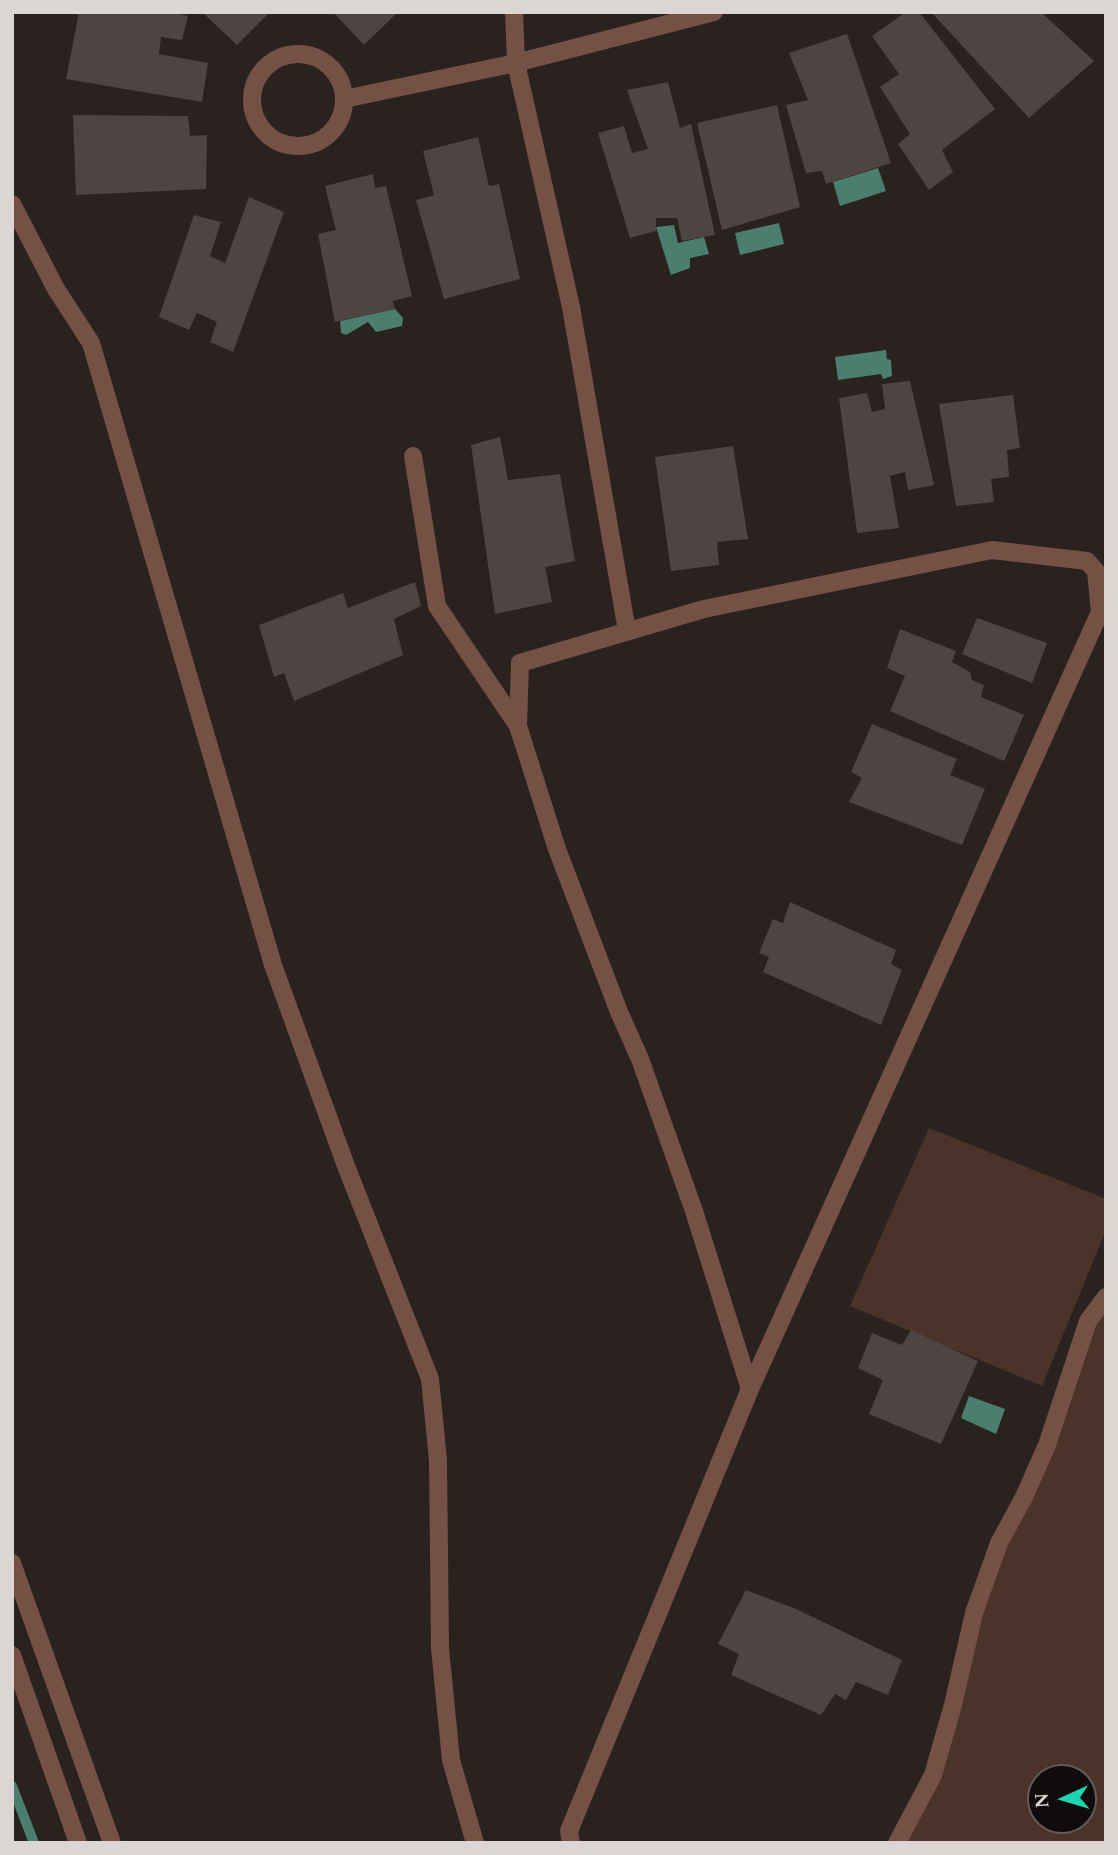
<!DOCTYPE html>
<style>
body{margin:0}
#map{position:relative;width:1118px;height:1855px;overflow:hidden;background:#2a221f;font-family:Spectral,serif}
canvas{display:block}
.frame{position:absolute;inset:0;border:14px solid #dbd5d4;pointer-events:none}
.north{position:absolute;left:1027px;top:1764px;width:70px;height:70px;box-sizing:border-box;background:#100c0b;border:2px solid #615c5b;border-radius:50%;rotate:266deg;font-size:19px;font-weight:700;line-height:28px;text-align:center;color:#dbd5d4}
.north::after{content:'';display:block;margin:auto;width:24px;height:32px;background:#1ed5b0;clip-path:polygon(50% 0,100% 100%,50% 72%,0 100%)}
</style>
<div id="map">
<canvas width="1118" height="1855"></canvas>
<div class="frame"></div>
<div class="north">N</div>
</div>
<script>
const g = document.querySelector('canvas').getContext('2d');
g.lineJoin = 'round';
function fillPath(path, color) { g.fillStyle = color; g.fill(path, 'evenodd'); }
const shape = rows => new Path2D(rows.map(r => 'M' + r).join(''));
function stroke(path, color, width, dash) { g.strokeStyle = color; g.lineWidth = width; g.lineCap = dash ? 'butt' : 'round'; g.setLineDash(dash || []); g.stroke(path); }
fillPath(shape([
 [929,1128,1106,1199,1106,1230,1042,1386,850,1306],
 [1106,1297,1106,1843,897,1843,933,1775,974,1613],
 [1041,1778,1083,1778,1083,1820,1041,1820]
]), '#4c332a');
fillPath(shape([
 [878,168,886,191,840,206,833,182],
 [779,223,784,244,740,255,735,233],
 [674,225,678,243,704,237,709,254,690,258,690,268,671,275,656,227],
 [395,309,403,318,402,326,376,332,368,322,346,335,341,333,340,321],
 [886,350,887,359,891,360,892,376,883,379,881,374,838,380,835,357],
 [969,1396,1005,1409,996,1434,961,1418]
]), '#4c7e70');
stroke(shape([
 [12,1786,34,1843]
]), '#4c7e70', 10);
fillPath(shape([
 [79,12,170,12,188,16,182,40,161,37,159,54,208,63,202,102,66,79],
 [202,12,270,12,237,45],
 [333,12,398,12,364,45],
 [906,12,919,12,995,109,942,150,953,172,929,190,898,144,910,134,880,87,899,74,872,36],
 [931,12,1041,12,1094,61,1029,118],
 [847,34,891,163,826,184,822,171,806,173,786,105,808,100,789,53],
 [668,82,680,128,691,124,715,235,682,241,677,218,656,218,656,231,630,238,598,133,624,126,632,153,648,149,627,90],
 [777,105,800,207,722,230,697,123],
 [73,115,188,116,190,136,207,135,206,189,76,195],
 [478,137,489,186,499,184,520,279,444,299,416,200,434,195,423,151],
 [373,174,375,188,386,186,412,296,393,301,395,309,335,322,318,234,336,230,325,186],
 [249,197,284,212,233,352,210,342,217,322,197,313,189,330,159,317,194,215,221,222,210,256,225,263],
 [910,381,934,485,908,490,905,472,890,476,899,528,857,533,839,398,867,393,872,412,885,409,882,384],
 [1013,395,1020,448,1007,450,1009,477,991,479,994,502,956,506,939,404],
 [500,437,508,480,560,474,575,561,545,567,552,602,495,614,471,445],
 [733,446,748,539,717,542,719,565,671,571,655,457],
 [415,582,421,606,394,619,403,655,294,701,284,673,274,677,259,625,343,593,348,608],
 [977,618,1047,643,1032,683,962,654],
 [900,629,956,651,952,662,970,672,972,680,984,685,981,697,1024,715,1004,761,890,711,905,676,887,668],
 [872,724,957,759,950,775,985,789,962,845,849,802,862,778,851,772],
 [790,902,896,950,891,964,902,970,881,1025,763,972,769,957,759,953,773,919,783,923],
 [911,1330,978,1361,941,1444,869,1414,883,1380,858,1368,872,1333,902,1345],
 [746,1590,796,1609,902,1660,888,1695,856,1682,846,1700,835,1694,821,1715,731,1675,739,1654,718,1644]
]), '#4e4542');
stroke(shape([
 [12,204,56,289,91,343,273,965,346,1166,430,1379,438,1460,440,1648,451,1760,475,1843],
 [897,1843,933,1775,953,1705,974,1613,999,1543,1024,1497,1047,1445,1088,1321,1106,1297]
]), '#755044', 18);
stroke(shape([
 [514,12,516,63,714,12],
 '252 100a46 46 0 1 1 92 0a46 46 0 1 1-92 0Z',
 [344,99,516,63,571,307,627,631],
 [413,456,437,606,518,726],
 [12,1563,112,1843],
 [12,1655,78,1843],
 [571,1843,569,1831,750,1389,1100,612,1096,571,1087,561,992,550,704,609,520,663,518,726,557,849,619,1012,640,1059,694,1211,750,1389]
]), '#755044', 18);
</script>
